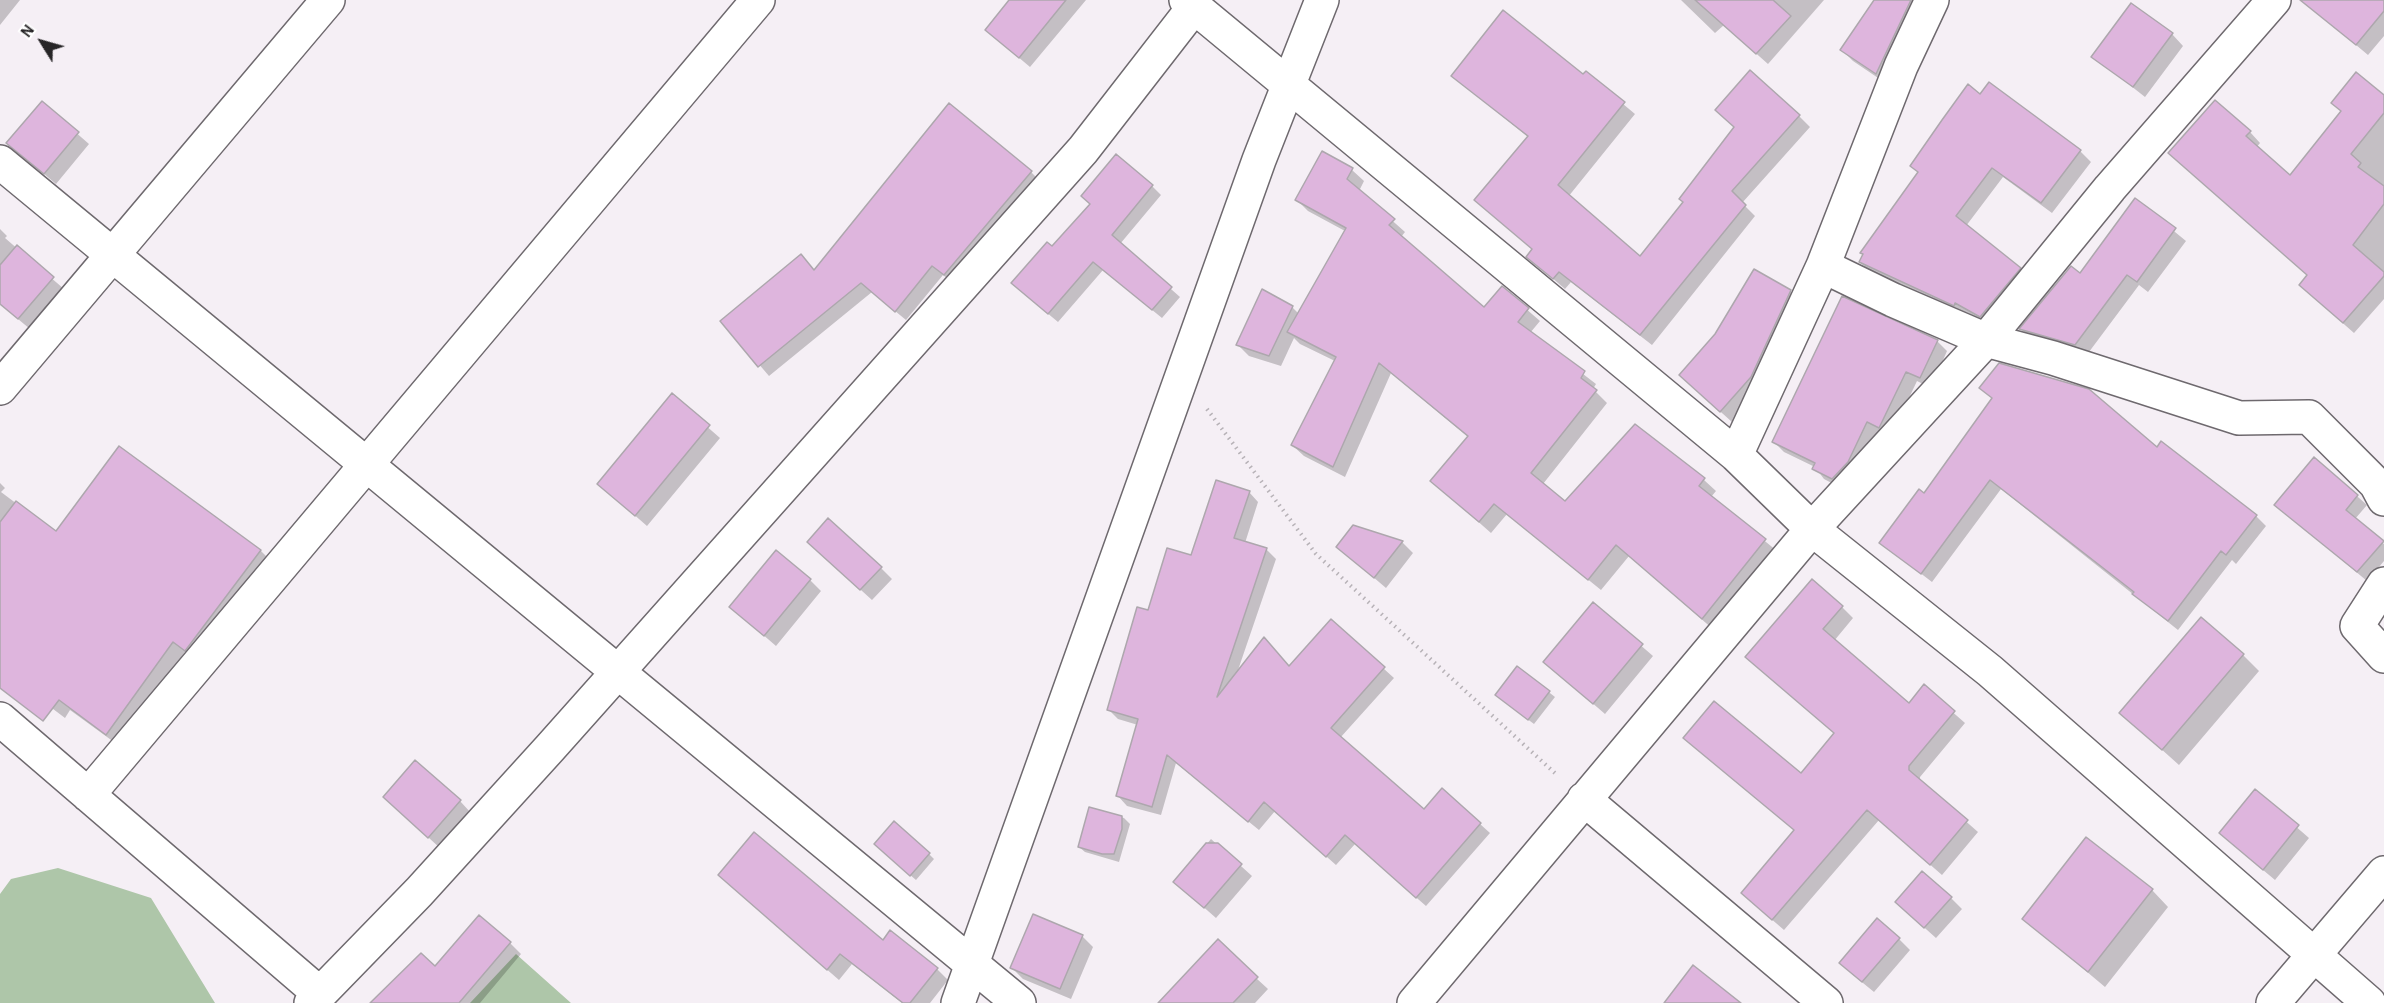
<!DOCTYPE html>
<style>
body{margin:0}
#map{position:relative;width:2384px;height:1003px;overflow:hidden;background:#f5eff5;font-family:"Alegreya Sans",sans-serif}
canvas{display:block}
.north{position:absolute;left:12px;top:12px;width:60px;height:60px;-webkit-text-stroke:4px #fff;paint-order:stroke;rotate:307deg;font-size:16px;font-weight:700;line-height:24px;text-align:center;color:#272527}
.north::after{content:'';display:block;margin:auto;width:21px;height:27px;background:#272527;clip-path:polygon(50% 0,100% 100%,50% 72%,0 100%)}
</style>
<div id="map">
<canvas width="2384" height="1003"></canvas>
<div class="north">N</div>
</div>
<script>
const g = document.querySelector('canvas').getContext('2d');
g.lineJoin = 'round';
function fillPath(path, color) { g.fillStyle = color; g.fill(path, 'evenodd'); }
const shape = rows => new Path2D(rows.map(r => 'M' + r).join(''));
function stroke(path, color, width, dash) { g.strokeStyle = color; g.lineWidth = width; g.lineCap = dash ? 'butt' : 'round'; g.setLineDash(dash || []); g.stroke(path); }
fillPath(shape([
 [58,868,151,898,215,1003,0,1003,0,894,11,879],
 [516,954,571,1003,470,1003]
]), '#aec6a9');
fillPath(shape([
 [0,0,20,0,0,25],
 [1011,0,1086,0,1030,67,998,40],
 [1681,0,1824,0,1768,64,1724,25,1715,33],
 [1875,0,1927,0,1887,84,1853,61,1842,50],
 [2330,0,2384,0,2384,36,2368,55,2319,14],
 [2172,34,2183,46,2145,97,2093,56],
 [1586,73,1635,114,1568,197,1641,258,1685,202,1735,127,1799,116,1810,127,1742,203,1755,216,1652,345,1571,282,1565,289,1528,257,1533,250,1529,138,1453,76,1584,76],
 [1980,96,2080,151,2091,162,2052,213,2003,177,1966,226,2030,279,1992,327,1966,312,1965,315,1871,273,1860,262,1919,173,1912,166],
 [2384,97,2384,299,2354,333,2312,296,2308,276,2181,164,2250,132,2260,143,2256,148,2290,177,2342,112,2333,103],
 [42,103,89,144,56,184,8,143],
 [1323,153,1352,170,1364,181,1359,191,1405,232,1401,237,1484,309,1502,288,1540,321,1530,333,1596,384,1593,389,1607,403,1543,484,1565,503,1635,426,1704,480,1716,491,1711,497,1777,551,1714,630,1629,556,1601,590,1507,514,1491,533,1432,481,1469,438,1391,373,1345,477,1304,456,1292,445,1335,361,1300,344,1294,338,1281,366,1249,356,1238,345,1263,291,1292,307,1299,314,1345,231,1308,211,1297,200],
 [1031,172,1041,182,954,284,943,275,906,320,872,292,769,376,722,321,801,256,815,271],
 [1152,186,1161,195,1120,244,1180,297,1162,318,1103,270,1058,322,1022,292,1052,248],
 [2136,200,2186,241,2148,292,2139,285,2086,356,2032,340,2021,329,2080,275],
 [0,229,7,236,5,238,64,289,30,329,0,304],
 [1790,291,1802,302,1762,388,1732,422,1692,386],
 [1937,341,1947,351,1931,388,1917,381,1890,438,1878,432,1858,472,1843,489,1824,479,1815,467,1784,452,1774,442],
 [1981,388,2157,449,2256,516,2266,526,2236,564,2232,560,2178,630,2001,489,1932,582,1881,543,1925,495,1993,399],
 [672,396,720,438,647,526,599,484],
 [119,448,261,551,272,562,197,661,185,652,118,745,70,710,65,718,0,669,0,483,5,488,1,492,57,534],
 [2315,459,2367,505,2355,519,2384,544,2384,561,2367,581,2276,505],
 [1249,492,1258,502,1245,543,1266,549,1276,559,1237,673,1264,639,1289,667,1331,621,1394,678,1340,738,1424,811,1480,824,1490,833,1426,906,1355,844,1336,865,1275,811,1259,830,1176,763,1161,815,1127,806,1118,796,1138,725,1118,719,1109,710,1150,612,1192,556],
 [1354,526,1402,542,1413,553,1386,588,1338,547],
 [820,553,881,568,892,579,872,600],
 [810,580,821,591,776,646,731,607],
 [1593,604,1653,656,1605,714,1545,662],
 [1842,607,1853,618,1834,641,1909,705,1924,687,1965,723,1920,777,1920,781,1978,832,1942,875,1879,820,1784,930,1754,904,1795,831,1685,738,1801,775,1835,734,1758,668],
 [2243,655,2259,671,2179,765,2121,713],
 [1518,668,1555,697,1534,724,1502,700],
 [2255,791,2309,838,2275,880,2232,844],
 [460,801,471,813,440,848,396,808],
 [1090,809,1124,818,1130,824,1119,862,1085,852,1079,847],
 [1211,839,1252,876,1216,918,1175,882],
 [881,850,929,854,934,859,916,880],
 [731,886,883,942,937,969,948,980,930,1003,902,1003,852,964,839,980],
 [2152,890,2168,907,2105,987,2024,919],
 [1951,898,1962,909,1936,938,1908,913],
 [1082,936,1093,947,1071,999,1023,979,1012,968],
 [1899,939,1910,950,1874,992,1852,974],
 [510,943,521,954,480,1003,372,1003,435,969],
 [1256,978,1268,989,1255,1003,1160,1003]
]), '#0003');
const building = shape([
 [1009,0,1066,0,1019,58,985,30,1009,0],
 [1695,0,1773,0,1791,16,1756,54,1695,0],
 [1874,0,1911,0,1876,74,1840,50,1874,0],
 [2300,0,2384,0,2384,11,2356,45,2300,0],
 [2131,3,2173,33,2133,87,2091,57,2131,3],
 [1503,10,1583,74,1586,71,1625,102,1558,185,1640,256,1683,202,1679,199,1734,127,1715,110,1750,70,1800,115,1732,191,1746,205,1640,335,1559,272,1553,279,1526,257,1532,249,1474,200,1528,136,1451,76,1503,10],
 [2356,72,2384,95,2384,113,2351,154,2361,163,2358,167,2384,186,2384,204,2353,245,2384,272,2384,276,2343,323,2299,285,2307,275,2168,153,2215,100,2251,131,2246,136,2290,175,2341,111,2331,103,2356,72],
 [1989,82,2081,150,2041,203,1992,168,1956,216,2021,268,1980,317,1955,303,1954,306,1859,262,1863,254,1860,253,1918,172,1910,166,1942,120,1968,84,1980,94,1989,82],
 [42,101,79,132,44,174,6,143,42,101],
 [949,103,1032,171,944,275,932,266,895,312,861,283,758,367,720,321,801,254,814,270,949,103],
 [1322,151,1353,168,1347,179,1395,219,1389,225,1484,307,1502,286,1529,308,1518,322,1585,371,1581,378,1597,390,1531,473,1565,501,1635,424,1705,478,1699,486,1766,539,1702,619,1616,545,1588,580,1494,504,1479,522,1430,481,1468,436,1379,363,1333,467,1291,445,1336,357,1287,332,1346,228,1295,200,1322,151],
 [1116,154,1153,185,1112,235,1172,287,1152,310,1093,262,1048,314,1011,283,1047,242,1052,246,1090,204,1081,196,1116,154],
 [2135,198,2176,228,2137,282,2127,275,2075,345,2019,329,2071,266,2080,273,2135,198],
 [17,245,54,277,18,319,0,304,0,265,17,245],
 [1754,269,1791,290,1751,377,1720,412,1679,375,1715,334,1754,269],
 [1262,289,1293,306,1269,356,1236,345,1262,289],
 [1842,296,1938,340,1920,378,1906,372,1879,428,1867,422,1848,462,1832,479,1812,469,1815,463,1772,442,1842,296],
 [1999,363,2089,389,2157,447,2161,441,2257,515,2226,555,2221,551,2168,621,2132,594,2134,592,1990,480,1921,574,1879,543,1919,489,1924,493,1992,398,1979,388,1999,363],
 [672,393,710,425,635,516,597,484,672,393],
 [119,446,261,550,185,651,173,642,106,735,59,700,43,721,0,688,0,522,16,501,56,531,119,446],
 [2314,457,2358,495,2346,510,2384,541,2357,572,2274,505,2314,457],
 [1216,480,1250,491,1234,538,1267,548,1217,697,1264,637,1289,666,1331,619,1385,667,1331,728,1424,809,1442,788,1481,823,1416,898,1345,835,1326,857,1264,802,1248,822,1167,755,1152,807,1116,796,1138,719,1107,710,1137,607,1148,610,1167,548,1191,555,1216,480],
 [828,518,882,567,860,590,807,542,828,518],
 [1353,525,1403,541,1374,578,1336,547,1353,525],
 [776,550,811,579,764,636,729,607,776,550],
 [1812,579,1843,606,1823,629,1909,703,1924,684,1955,711,1909,766,1909,770,1968,820,1930,865,1867,810,1772,920,1741,893,1794,830,1683,738,1714,701,1801,773,1834,733,1745,657,1812,579],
 [1593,602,1643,644,1593,704,1543,662,1593,602],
 [2201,617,2244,654,2162,750,2119,713,2201,617],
 [1517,666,1550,691,1528,720,1495,695,1517,666],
 [415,760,461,800,428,838,383,797,415,760],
 [2255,789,2299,825,2263,870,2219,833,2255,789],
 [1089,807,1122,816,1122,829,1114,854,1102,854,1078,847,1089,807],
 [894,821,930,853,910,876,874,844,894,821],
 [754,832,883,940,890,930,938,968,910,1003,903,1003,840,954,827,970,718,875,754,832],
 [2086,837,2153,889,2088,972,2022,919,2086,837],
 [1206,843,1218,843,1242,864,1204,908,1173,882,1206,843],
 [1922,871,1952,897,1924,928,1895,902,1922,871],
 [1033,914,1083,935,1060,989,1010,968,1033,914],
 [479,915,511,942,459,1003,370,1003,421,953,435,966,479,915],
 [1877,918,1900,938,1862,982,1839,963,1877,918],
 [1218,939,1258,977,1233,1003,1158,1003,1218,939],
 [1693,965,1741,1003,1664,1003,1693,965]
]);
fillPath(building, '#deb5dd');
stroke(building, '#ada7ad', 1.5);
const minor = shape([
 [1186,0,1736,455,1812,529,1990,671,2369,1003],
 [0,162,1019,1003],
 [1823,266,1893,300,1986,340,2053,358,2239,418,2309,417,2376,484,2384,499],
 [0,388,328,0],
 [1736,455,1823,266,1901,66,1932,0],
 [2384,584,2357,626,2384,656],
 [0,719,320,994],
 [88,795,758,0],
 [1584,799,1826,1003],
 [311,1003,419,892,550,748,1083,150,1194,7],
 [958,1003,1259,160,1322,0],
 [1414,1003,1812,529,1986,340,2110,188,2274,0],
 [2273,1003,2384,873]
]);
stroke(minor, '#6e696e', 36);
stroke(shape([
 [1207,409,1316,554,1557,775]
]), '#b7b2b7', 4, [1.5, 4.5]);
stroke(minor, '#fff', 33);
</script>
